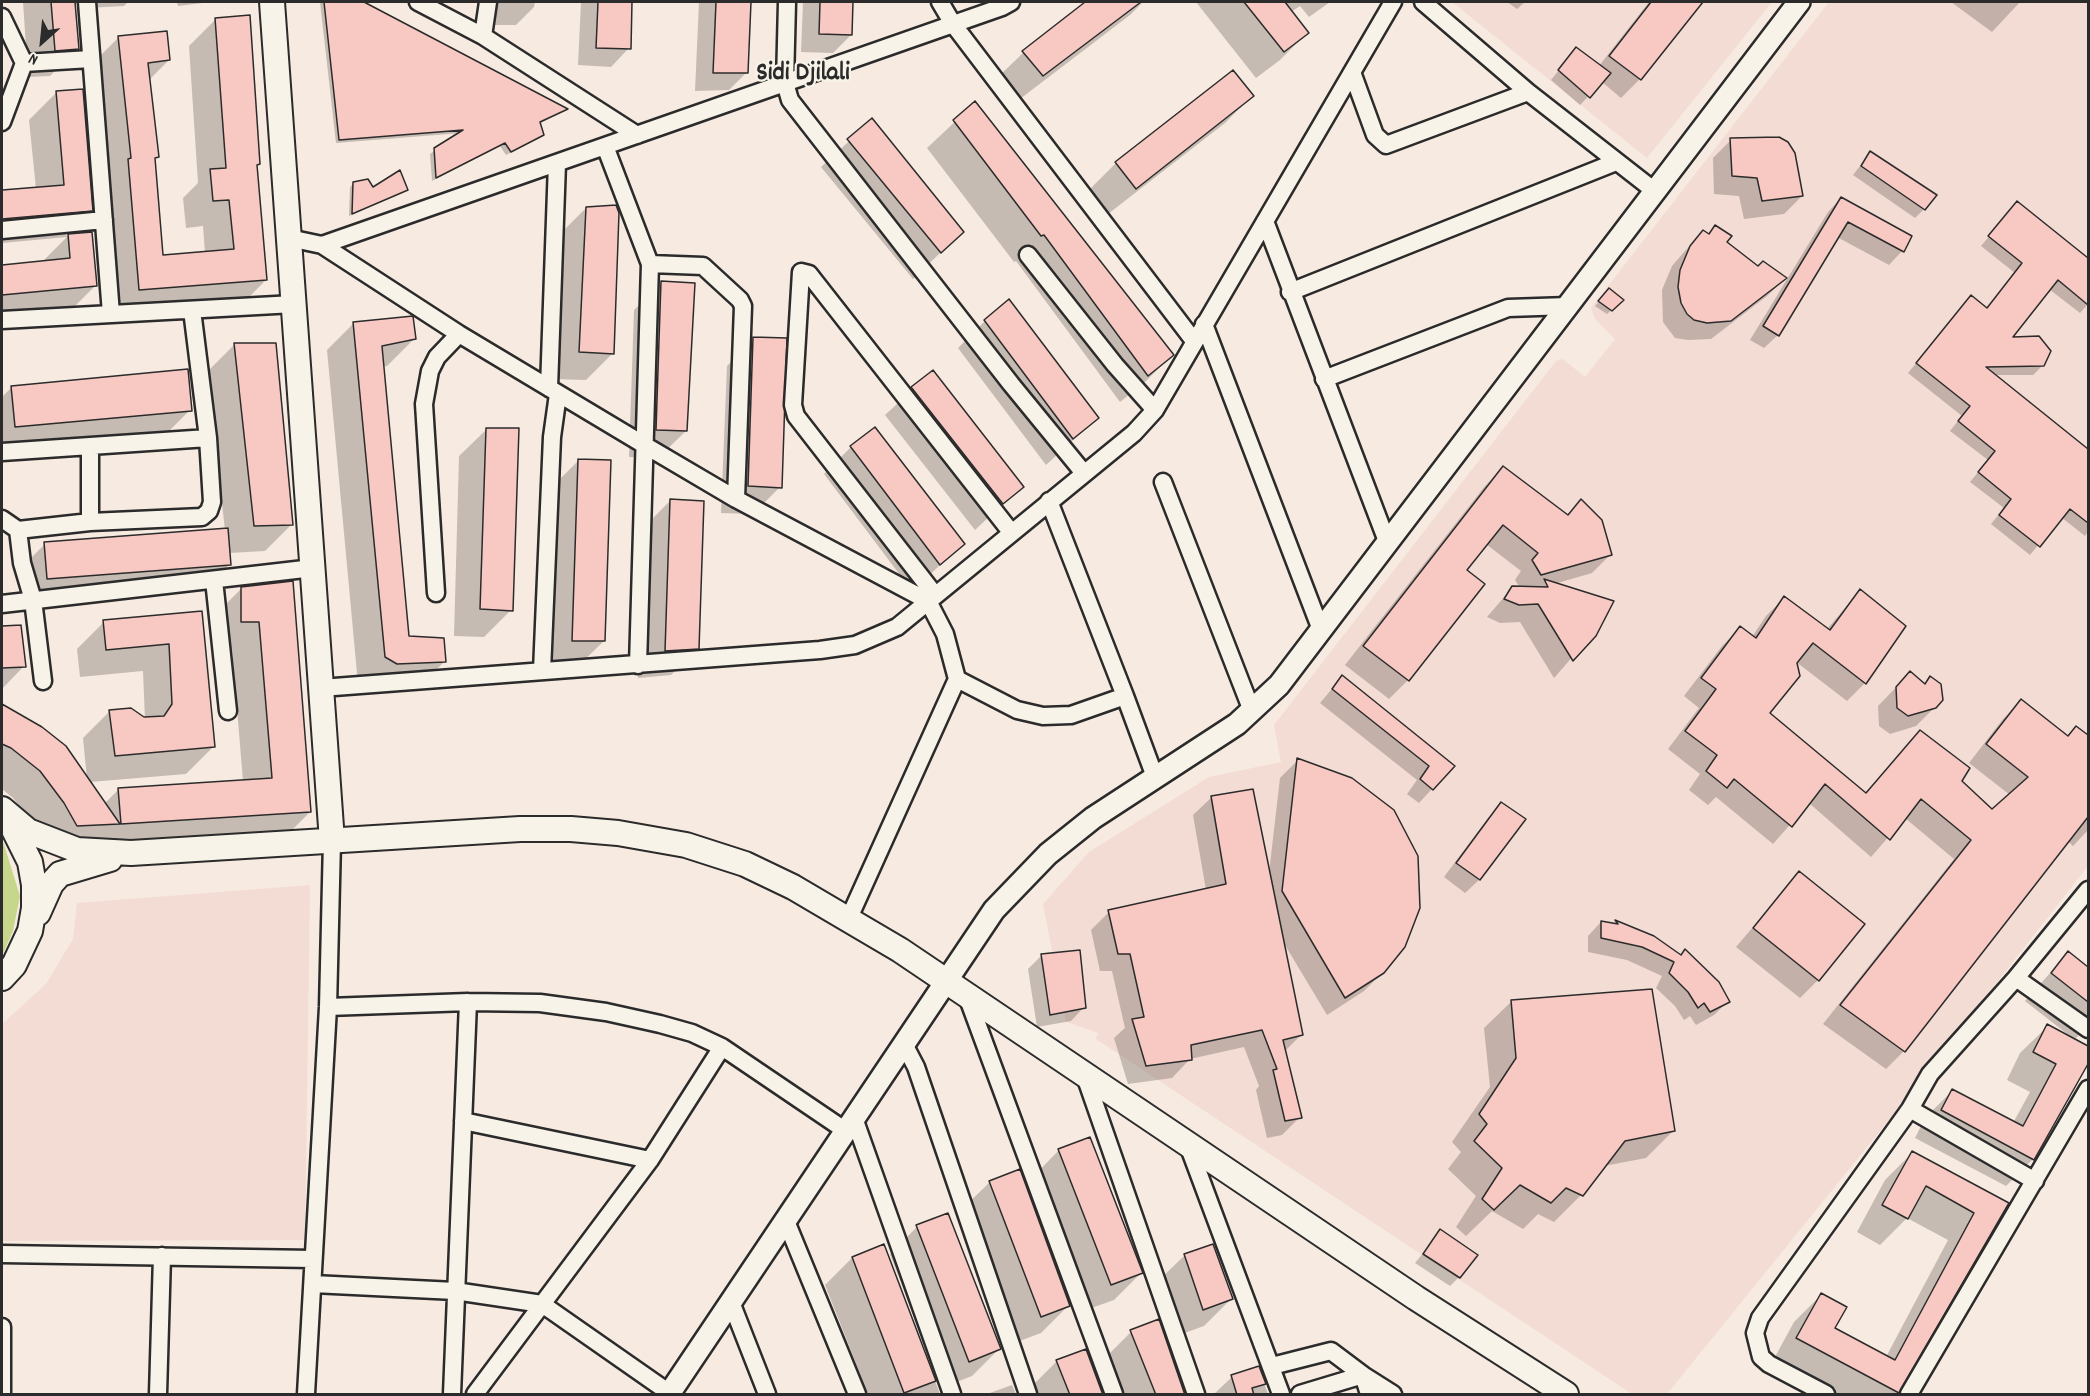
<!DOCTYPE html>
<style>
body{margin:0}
#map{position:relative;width:2090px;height:1396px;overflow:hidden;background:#f7eae0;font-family:Dekko,sans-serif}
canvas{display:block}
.frame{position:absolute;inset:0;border:3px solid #2b2b2b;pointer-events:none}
.north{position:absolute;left:12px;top:12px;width:60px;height:60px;-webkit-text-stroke:4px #f7f3e8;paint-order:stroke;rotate:207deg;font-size:16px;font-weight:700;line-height:24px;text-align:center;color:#2b2b2b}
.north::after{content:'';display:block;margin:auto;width:21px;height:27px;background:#2b2b2b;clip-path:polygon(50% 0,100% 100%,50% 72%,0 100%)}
</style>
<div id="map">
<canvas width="2090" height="1396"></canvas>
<div class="frame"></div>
<div class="north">N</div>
</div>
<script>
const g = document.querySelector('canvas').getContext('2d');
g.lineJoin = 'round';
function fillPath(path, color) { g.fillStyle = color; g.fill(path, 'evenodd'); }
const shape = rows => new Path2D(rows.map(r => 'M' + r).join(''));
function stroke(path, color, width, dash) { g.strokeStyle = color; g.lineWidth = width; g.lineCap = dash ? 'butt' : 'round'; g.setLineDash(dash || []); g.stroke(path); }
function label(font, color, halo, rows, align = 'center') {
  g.font = font + ' Dekko,sans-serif'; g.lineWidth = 4.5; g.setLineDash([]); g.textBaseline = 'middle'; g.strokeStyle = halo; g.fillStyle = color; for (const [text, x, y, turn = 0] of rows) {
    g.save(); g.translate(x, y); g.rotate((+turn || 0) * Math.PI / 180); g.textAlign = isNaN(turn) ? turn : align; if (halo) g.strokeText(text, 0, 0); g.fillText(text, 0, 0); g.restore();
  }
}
fillPath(shape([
 [1452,2,1772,2,1647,158],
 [1829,2,2088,2,2088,866,1897,1110,1667,1394,1632,1394,1096,1039,1098,1033,1066,1022,1043,904,1089,852,1209,777,1281,762,1274,725,1556,361,1563,359,1585,377,1615,339,1595,319,1591,308],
 [310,885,305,1240,2,1241,2,1024,46,984,73,939,77,903]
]), '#f3dcd4');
fillPath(shape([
 [2,838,20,896,13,931,2,956]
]), '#c6d78c');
fillPath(shape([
 [23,2,74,2,77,49,50,76,28,77],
 [88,2,128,2,124,6,88,8],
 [177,2,211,2,178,6],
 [320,2,359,2,368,5,566,110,539,124,543,134,539,138,506,155,500,146,432,181,430,154,461,133,336,143],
 [488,2,535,2,534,7,516,25,488,25],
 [581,2,631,2,629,48,611,67,578,65],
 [699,2,749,2,747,72,729,90,695,91],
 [803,2,852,2,851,35,833,53,801,52],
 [1088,2,1143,2,1130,15,1016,102,996,79,1023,53],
 [1196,2,1330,2,1309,17,1300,6,1291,12,1307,33,1280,60,1256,78],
 [1507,2,1525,2,1517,9],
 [1649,2,1701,2,1640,79,1621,98,1602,82,1580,105,1551,80,1576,49,1599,66],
 [1951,2,2020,2,1992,32],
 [216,19,258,164,255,167,266,280,239,307,112,317,91,65,118,38,169,60,149,80,157,157,153,160,161,256,205,253,203,226,186,228,183,198,198,183,189,46],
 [56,93,91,210,65,236,90,233,96,285,69,312,2,319,2,267,41,263,67,237,2,243,2,192,36,189,29,120],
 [1252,96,1225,123,1108,214,1089,190,1116,163],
 [975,103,1172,355,1145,382,1120,402,1016,261,1014,262,927,148],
 [871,121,962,232,913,279,821,167],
 [1731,140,1802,196,1784,214,1744,219,1739,196,1714,194,1713,158],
 [1870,153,1924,209,1915,218,1853,175],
 [354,183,373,189,407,189,349,216,350,187],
 [1841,198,1902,251,1889,265,1837,237,1778,335,1764,348,1750,340,1828,212],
 [2017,203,2088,260,2088,304,2080,313,2049,289,2009,339,2043,365,2033,375,1993,375,2086,448,2088,445,2088,532,2085,536,2061,517,2030,555,1991,524,2004,508,1970,482,1988,460,1950,431,1962,416,1908,373,1971,297,1986,309,2015,273,1981,246],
 [586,208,613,353,586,380,553,379,559,235],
 [1715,227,1725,242,1758,268,1785,279,1767,296,1711,339,1688,340,1675,338,1663,322,1662,290,1672,266,1685,251,1703,232,1707,235],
 [662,283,686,431,658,458,629,457,634,310],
 [1605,294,1622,300,1607,314,1595,306],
 [985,321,1097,418,1046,465,958,348],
 [354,323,414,339,387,366,382,367,408,638,445,661,418,688,358,684,327,350],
 [754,339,780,487,753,514,721,513,727,366],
 [234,345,292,524,265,551,229,553,230,564,203,591,20,606,18,571,45,544,225,530,207,372],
 [932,372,1022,486,975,530,885,415],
 [12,387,190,410,163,437,2,452,2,397],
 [487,429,511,610,484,637,454,636,459,456],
 [874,429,963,544,912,591,824,474,851,447],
 [579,460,604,641,576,668,545,667,552,487],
 [1503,468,1566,516,1581,501,1610,555,1592,573,1554,584,1603,622,1554,678,1520,622,1500,623,1487,617,1512,588,1520,588,1515,580,1521,571,1486,544,1465,570,1482,584,1408,680,1389,699,1345,665,1485,486],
 [670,501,698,648,671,675,638,678,643,528],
 [292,583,310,812,283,839,50,853,37,830,13,798,2,789,2,707,87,779,83,738,110,711,145,720,143,671,80,677,77,649,104,622,201,613,213,747,186,774,90,782,104,804,118,790,243,781,232,648,215,649,215,615,242,588],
 [1860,591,1865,683,1847,701,1795,661,1768,713,1864,794,1920,732,1960,781,1992,811,2010,795,1969,763,2003,719,2021,701,2067,737,2076,728,2088,737,2088,830,2073,846,2068,841,1904,1051,1886,1069,1823,1024,1954,859,1905,818,1871,857,1809,803,1773,844,1716,797,1708,805,1689,790,1700,774,1668,749,1699,708,1684,696,1722,646,1740,628,1752,637,1766,616,1784,598,1827,629],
 [19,626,24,666,2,689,2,628],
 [1910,673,1923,685,1930,678,1935,707,1916,726,1890,734,1879,726,1878,706],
 [1342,677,1453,766,1419,803,1407,794,1417,780,1320,703],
 [1298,760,1383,972,1364,991,1327,1015,1282,940,1301,1035,1285,1051,1300,1117,1282,1135,1267,1138,1256,1090,1259,1086,1244,1047,1190,1059,1172,1078,1128,1084,1114,1038,1125,1028,1112,971,1100,971,1091,930,1109,912,1206,890,1193,815,1212,797,1269,873,1280,778],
 [1502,804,1524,819,1479,880,1465,893,1444,877,1488,818],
 [1799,873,1818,980,1800,998,1736,947],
 [1601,922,1613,924,1615,922,1653,937,1728,1001,1714,1015,1696,1025,1690,1016,1684,1020,1675,1006,1656,988,1662,976,1627,960,1588,952,1588,936],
 [2068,953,2088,969,2088,1026,2074,1040,2088,1048,2088,1060,2033,1159,2006,1186,1915,1138,1925,1118,1952,1091,2013,1123,2030,1092,2007,1080,2020,1053,2048,1026,2071,1037,2025,1001],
 [1042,955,1084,1007,1071,1021,1037,1027,1028,969],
 [1512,1001,1673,1131,1646,1158,1604,1166,1581,1195,1554,1222,1538,1214,1523,1229,1492,1211,1466,1236,1456,1227,1476,1196,1448,1169,1461,1152,1452,1142,1490,1087,1484,1028],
 [1059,1150,1141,1273,1114,1300,1083,1311,1032,1178],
 [1912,1153,2007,1204,1897,1392,1895,1394,1824,1394,1770,1366,1794,1322,1821,1295,1833,1329,1886,1357,1948,1240,1907,1218,1880,1245,1857,1232,1885,1180],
 [990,1182,1069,1305,1041,1333,1014,1343,962,1209],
 [917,1227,999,1349,972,1376,941,1388,890,1254],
 [1441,1231,1459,1277,1450,1286,1415,1263],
 [883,1246,940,1394,868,1394,825,1285,852,1258],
 [1185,1255,1231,1299,1204,1326,1176,1336,1157,1282],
 [1131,1332,1183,1394,1118,1394,1104,1359],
 [1085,1351,1103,1394,1033,1394,1030,1388,1057,1361],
 [1258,1367,1268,1394,1214,1394,1232,1377],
 [1012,1385,1016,1394,987,1394]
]), '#0003');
const building = shape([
 [51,2,75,2,79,49,55,51,51,2],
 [324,2,364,2,568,109,540,122,544,135,511,152,505,143,436,178,434,148,463,130,339,140,324,2],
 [598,2,632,2,631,49,596,48,598,2],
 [716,2,751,2,748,73,713,73,716,2],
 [820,2,853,2,852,35,819,34,820,2],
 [1085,2,1141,2,1043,76,1022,51,1085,2],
 [1244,2,1285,2,1309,33,1284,52,1244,2],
 [1651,2,1703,2,1641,80,1609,56,1651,2],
 [250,15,260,164,257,165,267,280,139,290,128,159,131,158,118,36,167,31,170,60,148,63,159,157,155,158,163,255,234,249,229,200,213,201,210,169,226,168,215,18,250,15],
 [1576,47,1611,73,1590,98,1558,70,1576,47],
 [1233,70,1254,96,1136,189,1115,162,1233,70],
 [83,89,93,211,2,219,2,190,64,185,56,91,83,89],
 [975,101,1174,355,1148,376,1044,235,1041,236,953,120,975,101],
 [872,118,964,232,941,253,847,139,872,118],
 [1779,137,1788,142,1795,153,1803,196,1762,201,1757,178,1732,176,1730,138,1779,137],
 [1870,151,1937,195,1925,210,1861,166,1870,151],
 [400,170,408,190,352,214,353,182,368,179,373,187,400,170],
 [1841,197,1912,236,1904,252,1848,222,1779,336,1763,326,1841,197],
 [2017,201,2088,258,2088,305,2058,280,2013,337,2039,336,2051,351,2044,366,1986,367,2088,449,2088,523,2070,509,2040,547,1999,515,2011,499,1978,472,1995,451,1958,421,1970,406,1916,363,1971,295,1987,308,2022,263,1988,236,2017,201],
 [616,205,619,213,614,354,579,352,586,207,616,205],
 [1715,225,1732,236,1727,242,1758,266,1763,261,1787,278,1731,321,1707,323,1694,320,1687,314,1681,303,1678,287,1680,270,1690,246,1703,230,1709,234,1715,225],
 [92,232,97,286,2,295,2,265,70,258,68,234,92,232],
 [661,281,695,283,687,431,656,430,661,281],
 [1609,288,1624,300,1612,311,1598,301,1609,288],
 [1009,299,1099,418,1073,439,984,320,1009,299],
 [413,316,416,339,382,346,409,636,444,638,446,662,397,664,385,657,353,322,413,316],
 [753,337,787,338,782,488,748,486,753,337],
 [234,343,276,343,293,525,254,526,234,343],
 [188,369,192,411,15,427,11,386,188,369],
 [933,370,1024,487,1003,504,911,387,933,370],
 [875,427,965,544,940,565,850,446,875,427],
 [486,428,519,428,513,611,480,609,486,428],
 [578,459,611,460,605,641,572,641,578,459],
 [1503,466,1568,515,1581,499,1602,520,1612,555,1541,575,1532,560,1538,553,1503,525,1467,570,1485,584,1409,681,1363,646,1503,466],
 [670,499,704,501,699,649,665,651,670,499],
 [228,528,231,565,47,579,44,542,228,528],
 [1544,579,1614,601,1596,636,1573,661,1538,604,1519,605,1504,599,1512,586,1548,587,1544,579],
 [293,581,311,812,121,824,118,788,272,778,259,622,241,622,241,587,293,581],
 [1860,589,1906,626,1866,684,1813,643,1797,663,1800,676,1770,713,1866,793,1920,730,1970,768,1962,781,1992,809,2028,777,1986,744,2021,699,2068,736,2076,726,2088,735,2088,817,1905,1052,1840,1005,1971,840,1921,799,1890,840,1825,784,1792,827,1734,779,1727,788,1706,771,1717,755,1685,731,1716,689,1701,678,1740,626,1756,638,1784,596,1830,630,1860,589],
 [202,611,215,747,115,756,109,710,131,708,144,717,164,716,172,704,169,644,106,650,103,620,202,611],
 [21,625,26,667,2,668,2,626,21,625],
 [1910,671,1925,684,1930,676,1941,684,1943,700,1936,708,1908,716,1897,708,1896,687,1910,671],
 [1342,675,1455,766,1433,790,1420,779,1429,766,1332,689,1342,675],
 [2,704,42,727,66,746,120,824,77,826,64,803,40,771,11,748,2,744,2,704],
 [1297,758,1352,778,1394,810,1418,856,1420,908,1405,947,1384,973,1345,998,1282,891,1297,758],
 [1253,789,1303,1035,1283,1040,1302,1118,1285,1121,1273,1070,1277,1069,1262,1030,1191,1045,1192,1060,1146,1066,1132,1019,1144,1017,1130,954,1118,954,1108,910,1226,884,1211,796,1253,789],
 [1501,802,1526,819,1480,880,1456,863,1501,802],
 [1799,871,1865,924,1819,981,1753,928,1799,871],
 [1615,920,1654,936,1681,955,1685,949,1719,982,1730,1002,1710,1012,1704,1003,1698,1008,1688,992,1669,973,1674,962,1642,947,1601,938,1601,921,1618,924,1615,920],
 [1080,950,1086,1008,1050,1015,1041,954,1080,950],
 [2068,951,2088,967,2088,1002,2051,973,2068,951],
 [1652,989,1675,1131,1625,1141,1583,1196,1566,1188,1551,1203,1520,1185,1494,1210,1482,1199,1502,1168,1474,1141,1487,1124,1479,1114,1516,1058,1511,1000,1652,989],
 [2047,1024,2088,1046,2088,1064,2034,1160,1941,1110,1952,1089,2023,1126,2056,1064,2033,1052,2047,1024],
 [1090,1137,1143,1273,1111,1285,1058,1149,1090,1137],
 [1912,1151,2009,1203,1899,1393,1796,1338,1821,1293,1847,1307,1835,1328,1895,1360,1974,1213,1926,1186,1908,1219,1882,1205,1912,1151],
 [1020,1169,1070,1306,1041,1317,989,1181,1020,1169],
 [948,1213,1001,1349,969,1362,916,1225,948,1213],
 [1440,1229,1478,1255,1460,1278,1423,1254,1440,1229],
 [884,1244,936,1381,904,1393,852,1257,884,1244],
 [1213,1244,1233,1299,1203,1310,1184,1254,1213,1244],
 [1159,1319,1185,1395,1156,1395,1130,1330,1159,1319],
 [1086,1349,1103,1395,1070,1395,1056,1360,1086,1349],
 [1259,1366,1266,1384,1252,1388,1254,1395,1237,1395,1231,1375,1259,1366]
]);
fillPath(building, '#f8c8c2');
stroke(building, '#2b2b2b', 1.5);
const minor = shape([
 [87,2,111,314],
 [418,2,483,36,637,135],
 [787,2,785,83,790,100,1011,384,1083,472],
 [940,2,953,24,1194,341],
 [1423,2,1528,92,1656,192],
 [2,17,24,63,2,122],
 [483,36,488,2],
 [24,63,91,59],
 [1352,72,1375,135,1386,145,1528,92],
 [605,146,650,264,638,665],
 [1265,221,1388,544],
 [2,230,104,220],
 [289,238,322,245,1002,7,1011,2],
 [322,245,459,334,646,446,736,499,928,601,945,634,957,679,849,918],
 [1028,255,1115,365,1155,410],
 [650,264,703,266,740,300,743,306,736,499],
 [1290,292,1616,162],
 [2,320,294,304],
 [1204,324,1321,630],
 [1324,379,1508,308,1568,306],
 [549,388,557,163],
 [2,452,208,438],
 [1163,482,1252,711],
 [2,519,18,530,90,522,202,517,209,511,212,502,208,438,192,310],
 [90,522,90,447],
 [18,530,22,563,33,600,43,681],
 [214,580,228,711],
 [436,593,424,404,430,371,437,357,459,334],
 [935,595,796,416,793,405,801,272,809,274,1011,532],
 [2,604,313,568],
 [542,671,552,437,558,394],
 [957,679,1017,710,1043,716,1071,715,1125,696,1049,501],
 [321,688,820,650,855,645,897,627,1134,433,1155,410,1393,2],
 [1125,696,1155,777],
 [2016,978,2088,1029],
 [967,996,1114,1394],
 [328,1007,468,1002,540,1003,606,1012,660,1024,692,1033,722,1047,846,1131],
 [904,1044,916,1067,1028,1394],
 [1085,1076,1196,1394],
 [1910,1109,2035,1181],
 [854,1118,952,1394],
 [463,1121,650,1160],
 [1188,1145,1281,1394],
 [786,1221,857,1394],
 [2,1254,313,1259],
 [313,1284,455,1291,542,1304,671,1394],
 [731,1302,767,1394],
 [2,1327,2,1394],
 [1272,1366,1331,1351,1363,1375,1369,1394],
 [158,1394,162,1256],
 [306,1394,328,1007,332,841],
 [452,1394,468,1002],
 [475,1394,650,1160,722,1047],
 [1300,1394,1363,1375,1393,1394],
 [1826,1394,1769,1364,1761,1357,1755,1333,1760,1318,1910,1109,1930,1074,2016,978,2088,890],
 [1909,1394,2088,1089]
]);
const tertiary = shape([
 [669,1394,994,910,1048,854,1093,818,1237,724,1279,685,1799,2]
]);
const secondary = shape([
 [272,2,332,841],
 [2,809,28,831,77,850,131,853,520,829,571,829,618,833,686,845,745,864,793,887,900,950,1416,1298,1566,1394],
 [38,913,51,884,60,874,110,859],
 [2,978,14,965,30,931,34,908,34,885,30,862,9,820]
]);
stroke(minor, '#2b2b2b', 21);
stroke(tertiary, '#2b2b2b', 26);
stroke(secondary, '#2b2b2b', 28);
stroke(minor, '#f7f3e8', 16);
stroke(tertiary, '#f7f3e8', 21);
stroke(secondary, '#f7f3e8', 24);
label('bold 26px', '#2b2b2b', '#f7f3e8', [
 ["Sidi Djilali",803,75]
]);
</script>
